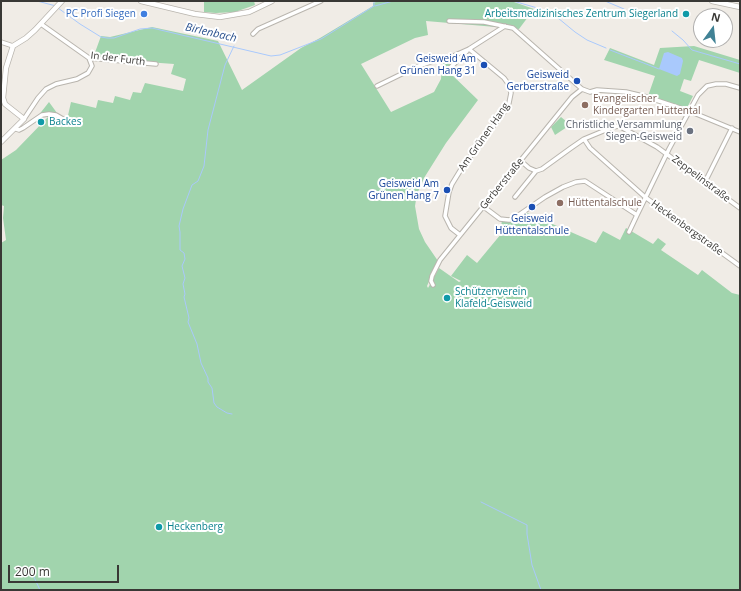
<!DOCTYPE html>
<meta charset="utf-8">
<style>
body{margin:0}
#map{position:relative;width:741px;height:591px;overflow:hidden;background:#f0ece6;font-family:"Open Sans",sans-serif}
canvas{display:block}
.frame{position:absolute;inset:0;border:2px solid #393835;pointer-events:none}
.north{position:absolute;left:693px;top:8px;width:40px;height:40px;box-sizing:border-box;background:#fff;border:1px solid #b0afae;border-radius:50%;rotate:15deg;font-size:11px;font-weight:700;line-height:16px;text-align:center;color:#393835}
.north::after{content:'';display:block;margin:auto;width:14px;height:18px;background:#418295;clip-path:polygon(50% 0,100% 100%,50% 72%,0 100%)}
.scale{position:absolute;left:8px;top:565px;width:111px;height:18px;box-sizing:border-box;border:2px solid #393835;border-top:0;padding-left:5px;font-size:12px;line-height:14px;white-space:nowrap;color:#393835;-webkit-text-stroke:3px #fff;paint-order:stroke}
</style>
<div id="map">
<canvas width="741" height="591"></canvas>
<div class="frame"></div>
<div class="north">N</div>
<div class="scale">200 m</div>
</div>
<script>
const g = document.querySelector('canvas').getContext('2d');
g.lineJoin = 'round';
function fillPath(path, color) { g.fillStyle = color; g.fill(path, 'evenodd'); }
const shape = rows => new Path2D(rows.map(r => 'M' + r).join(''));
function stroke(path, color, width, dash) { g.strokeStyle = color; g.lineWidth = width; g.lineCap = dash ? 'butt' : 'round'; g.setLineDash(dash || []); g.stroke(path); }
function label(font, color, halo, rows, align = 'center') {
  g.font = font + ' "Open Sans",sans-serif'; g.lineWidth = 4; g.setLineDash([]); g.textBaseline = 'middle'; g.strokeStyle = halo; g.fillStyle = color; for (const [text, x, y, turn = 0] of rows) {
    g.save(); g.translate(x, y); g.rotate((+turn || 0) * Math.PI / 180); g.textAlign = isNaN(turn) ? turn : align; if (halo) g.strokeText(text, 0, 0); g.fillText(text, 0, 0); g.restore();
  }
}
fillPath(shape([
 [204,1,254,1,255,5,235,12,216,13,204,12],
 [379,1,507,1,514,2,534,9,519,29,426,21,428,35,415,38,361,64,391,112,434,92,441,79,442,62,460,52,465,57,449,72,478,100,446,143,424,178,417,194,415,206,419,229,425,242,438,261,427,286,428,288,439,268,459,282,461,281,451,276,467,255,477,263,506,228,501,223,507,218,525,212,596,243,603,231,620,240,626,228,653,244,658,238,666,244,661,250,698,275,702,270,732,293,740,295,740,590,1,590,1,243,6,240,3,218,4,206,1,205,1,160,16,150,48,117,38,116,49,102,57,113,67,120,71,102,96,108,98,100,113,103,115,96,130,100,133,92,141,93,145,83,183,91,186,79,171,74,174,64,93,58,101,36,110,37,152,27,218,41,242,90,301,48,320,38,373,6,373,3],
 [694,46,740,60,740,73,699,60,691,81,684,79,680,91,693,96,685,112,647,99,655,76,604,60,610,48,654,65,660,48],
 [561,117,567,122,567,127,555,135,551,127]
]), '#a1d4ad');
fillPath(shape([
 [668,52,682,58,683,61,680,74,677,76,659,69,664,53]
]), '#a9c9fc');
stroke(shape([
 [37,1,56,6],
 [513,1,541,9,558,18,575,32,587,40,606,48],
 [605,1,624,9],
 [375,6,393,1],
 [58,8,80,24,101,37,107,38,114,38,140,29,152,28,271,56,280,55,321,39,374,6,374,1],
 [672,31,683,40,692,50,740,64],
 [610,50,659,69],
 [232,414,227,413,217,407,214,403,212,388,208,382,208,378,201,363,197,344,188,322,189,318,184,297,185,294,183,284,185,278,182,266,185,259,184,253,180,250,180,232,179,226,183,209,192,185,198,181,204,166,208,130,225,65,234,46],
 [481,502,527,525,527,534,532,565,541,590],
 [33,575,40,590]
]), '#a9c9fc', 1);
const street = shape([
 [449,21,484,22,513,28,582,89,590,92,597,90,626,92,647,97,689,111,740,132],
 [41,24,48,29,89,58,156,64],
 [253,34,258,29,321,1],
 [1,42,13,46],
 [446,72,467,51],
 [377,86,416,67,436,60,451,57,469,49,505,26],
 [24,119,38,98,46,89,56,84,77,79,88,73,92,66,89,58],
 [16,129,19,130,23,128,42,115,49,114,56,115,68,122],
 [584,139,590,148,645,197,740,266],
 [521,161,529,168,536,171,542,169,571,148,584,139,613,127,619,126,657,147,740,208],
 [705,182,732,128],
 [515,197,536,171],
 [484,207,500,219,509,220,513,219,545,197,563,187,576,182,585,181,637,215,669,149,698,95,707,86,716,84,726,84,740,88],
 [629,232,637,215],
 [460,235,451,228,445,216,449,192,452,184,463,166,504,112,509,103,511,93,509,85,504,78,469,49],
 [433,285,431,281,432,276,440,260,572,97,582,89]
]);
const secondary = shape([
 [141,1,195,14,220,17,249,12,272,1],
 [712,1,740,7],
 [1,142,24,119,5,104,3,98,6,68,13,46,26,38,35,30,62,1]
]);
stroke(street, '#b9b5ae', 5.5);
stroke(secondary, '#b9b5ae', 6);
stroke(street, '#fff', 3.5);
stroke(secondary, '#fff', 4.5);
for (const [x, y, r, color] of [
 [144,14,4,"#3f7fe0"],
 [686,14,4,"#0f9aa8"],
 [484,65,4,"#1a4fb4"],
 [577,81,4,"#1a4fb4"],
 [585,105,4,"#8d6e63"],
 [41,122,4,"#0f9aa8"],
 [690,131,4,"#6b7280"],
 [447,190,4,"#1a4fb4"],
 [560,203,4,"#8d6e63"],
 [532,207,4,"#1a4fb4"],
 [447,298,4,"#0f9aa8"],
 [159,527,4,"#0f9aa8"]
]) { const dot = new Path2D(); dot.arc(x, y, r, 0, 2 * Math.PI); g.fillStyle = color; g.fill(dot); stroke(dot, '#fff', 1.5); }
label('10px', '#366cbe', '#fff', [
 ["PC Profi Siegen",136,14]
], 'right');
label('10px', '#0d838f', '#fff', [
 ["Arbeitsmedizinisches Zentrum Siegerland",678,14,"right"],
 ["Backes",49,122],
 ["Schützenverein",455,292],
 ["Klafeld-Geisweid",455,304],
 ["Heckenberg",167,527]
], 'left');
label('10px', '#393835', '#fff', [
 ["In der Furth",118,59,7],
 ["Am Grünen Hang",484,137,-55],
 ["Zeppelinstraße",701,179,37],
 ["Gerberstraße",502,184,-51],
 ["Heckenbergstraße",687,228,36]
]);
label('10px', '#164399', '#fff', [
 ["Geisweid Am",476,59],
 ["Grünen Hang 31",476,71],
 ["Geisweid",569,75],
 ["Gerberstraße",569,87],
 ["Geisweid Am",439,184],
 ["Grünen Hang 7",439,196],
 ["Geisweid",532,219,"center"],
 ["Hüttentalschule",532,231,"center"]
], 'right');
label('10px', '#785e54', '#fff', [
 ["Evangelischer",593,99],
 ["Kindergarten Hüttental",593,111],
 ["Hüttentalschule",568,203]
], 'left');
label('10px', '#5b616d', '#fff', [
 ["Christliche Versammlung",682,125],
 ["Siegen-Geisweid",682,137]
], 'right');
label('italic 11px', '#2b528f', '#fff', [
 ["Birlenbach",211,33,13]
]);
</script>
